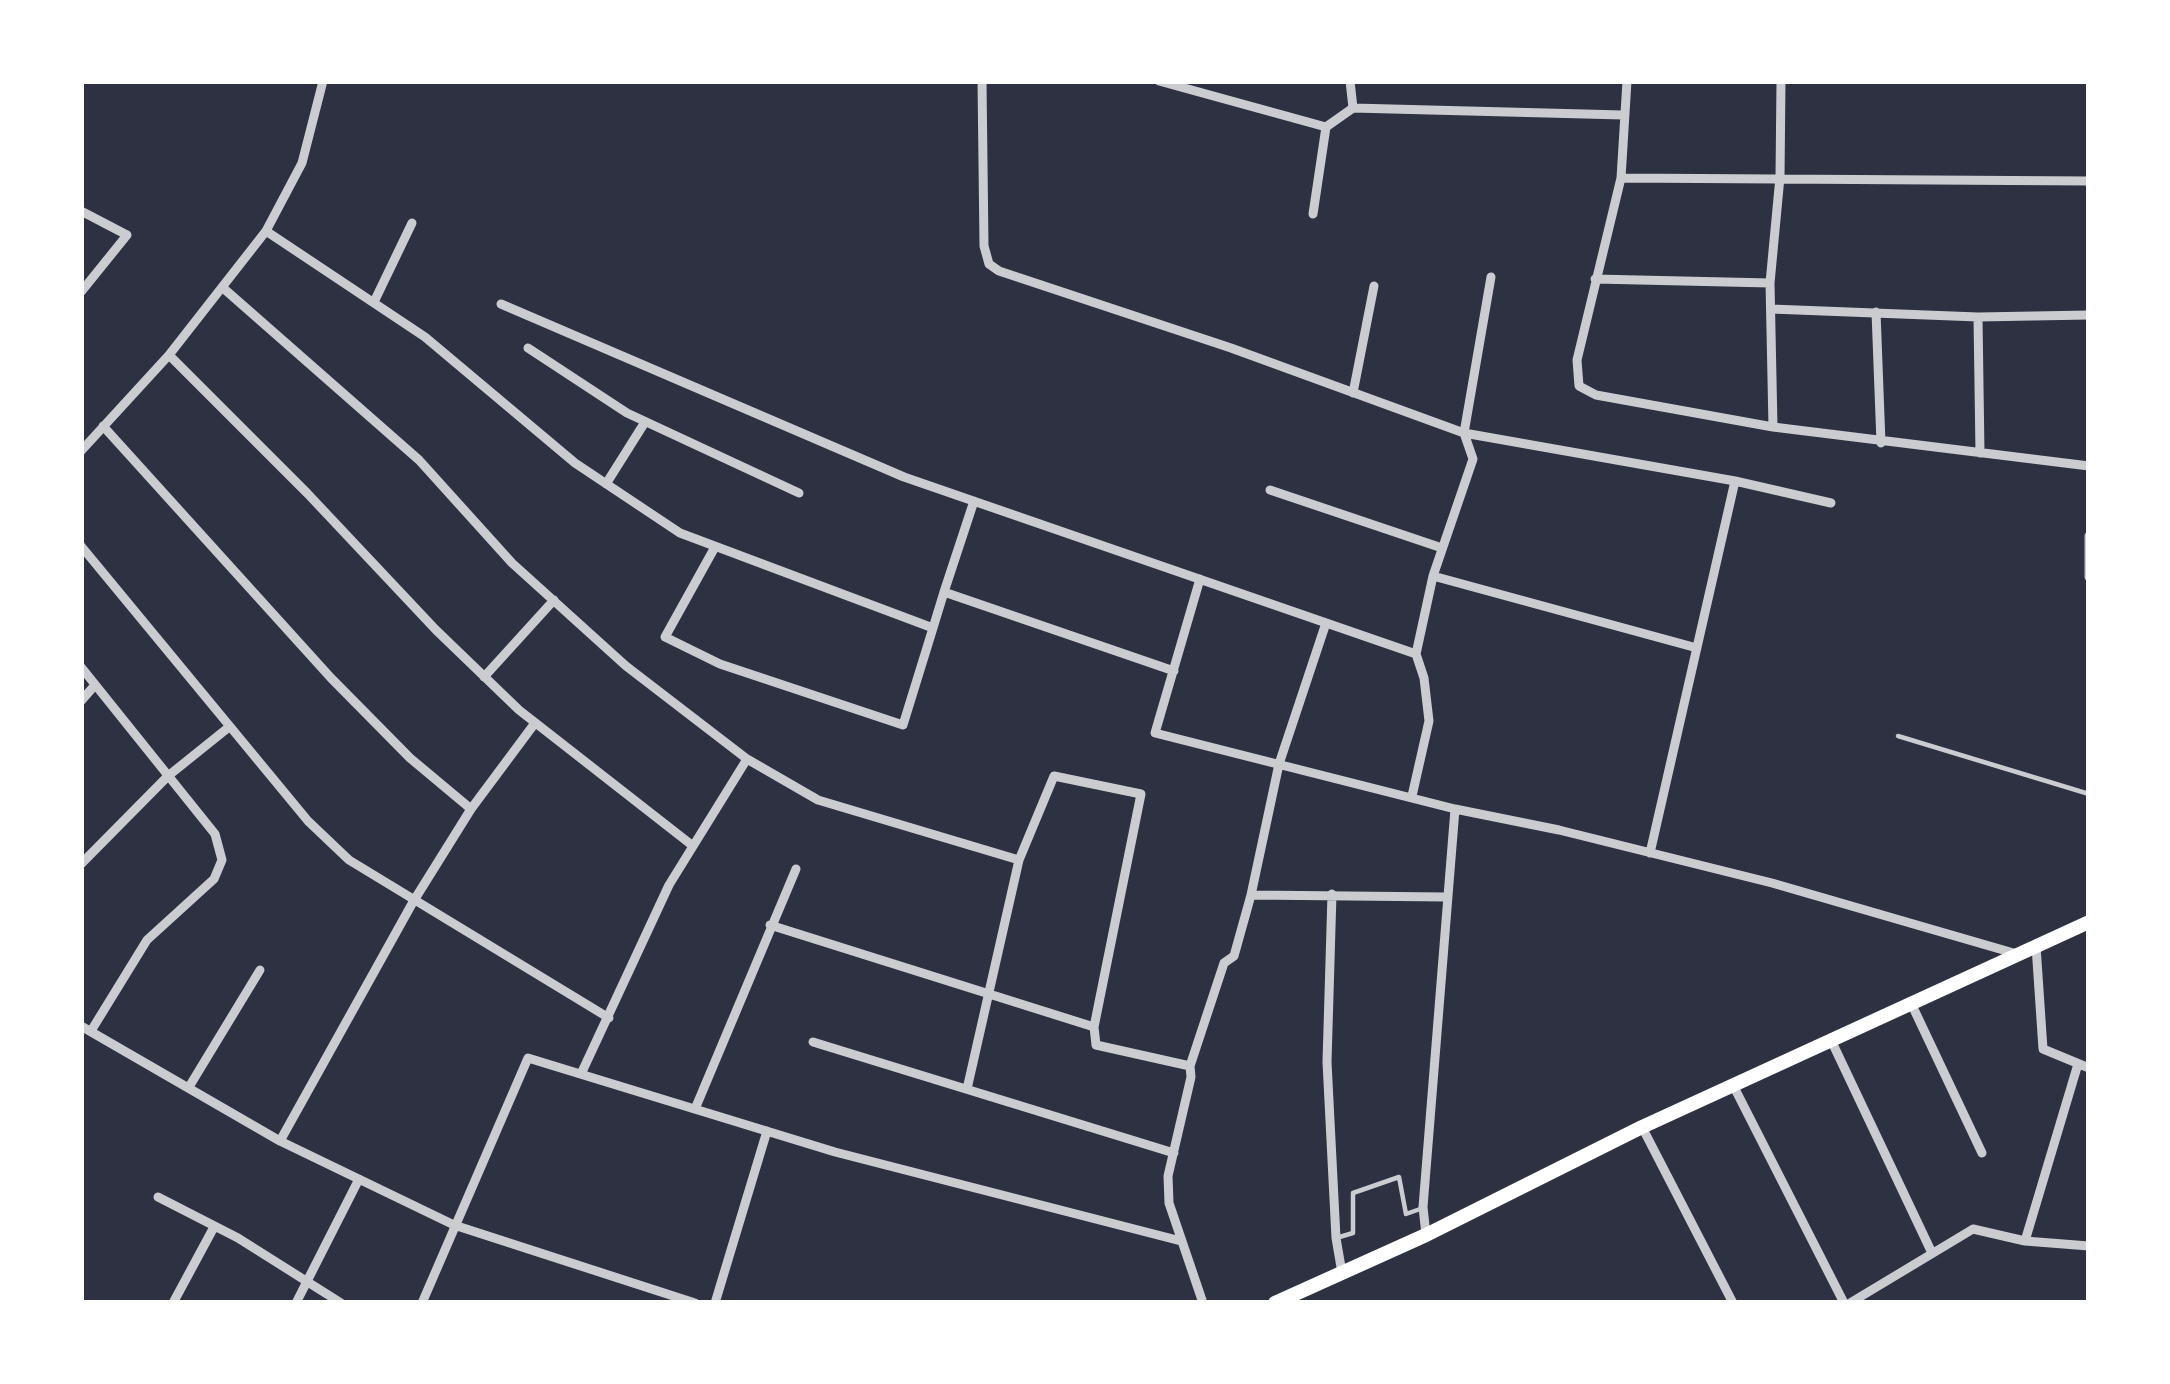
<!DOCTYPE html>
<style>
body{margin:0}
#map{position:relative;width:2170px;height:1384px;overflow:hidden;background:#2d3142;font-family:Manrope,sans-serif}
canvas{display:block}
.frame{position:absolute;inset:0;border:84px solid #fff;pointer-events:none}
</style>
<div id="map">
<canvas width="2170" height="1384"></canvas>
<div class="frame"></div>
</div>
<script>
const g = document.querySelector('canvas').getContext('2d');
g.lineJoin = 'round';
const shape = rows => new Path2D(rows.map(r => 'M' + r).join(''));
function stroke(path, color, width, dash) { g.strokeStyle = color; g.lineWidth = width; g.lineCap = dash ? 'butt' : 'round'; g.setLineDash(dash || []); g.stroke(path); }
stroke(shape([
 [1898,736,2089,794],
 [1336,1238,1353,1233,1353,1193,1399,1177,1406,1214,1423,1208]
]), '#caccd0', 4.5);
stroke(shape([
 [982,81,984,246,989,264,999,271,1231,348,1464,433,1735,481,1831,503],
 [1159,81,1326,127],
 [1350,81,1353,108],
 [1627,81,1621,178,1577,360,1579,386,1596,395,1773,427,2089,466],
 [1621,178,2089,181],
 [81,211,127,235,81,292],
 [1313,214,1326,127,1353,108,1623,115],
 [266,231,425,337,575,463,680,533,933,628,944,592,1174,671],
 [1595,279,1770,283],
 [222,287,419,460,512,563,626,666,747,759,669,885,581,1074],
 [374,302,412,223],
 [501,304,904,477,1416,654],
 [1771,309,1978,317,2089,315],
 [1876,312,1881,443],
 [1978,317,1980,453],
 [528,348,627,413,799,493],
 [169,355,307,493,436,630,519,710,693,846],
 [1353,393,1374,286],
 [103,426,331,678,410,758,471,809],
 [1773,427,1770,283,1780,177,1781,81],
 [81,451,169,355,266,231,302,163,323,81],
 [606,484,645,422],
 [1270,490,1442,548],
 [2089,536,2089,577],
 [81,546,308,821,349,860,609,1018],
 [715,547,665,637,720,664,903,725,933,628],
 [1433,576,1697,648],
 [1200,579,1155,733,1455,809,1559,830,1772,883,2017,954],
 [944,592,974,501],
 [1326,623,1279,764,1251,895,1446,897],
 [81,667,215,834,222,860,214,879,147,940,91,1031],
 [484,677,554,600],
 [81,701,95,685],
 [747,759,818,800,1019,860],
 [1412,796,1429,721,1424,678,1416,654,1433,576,1473,459,1464,433,1491,277],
 [1650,853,1735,481],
 [81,864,168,776,229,727],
 [1332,894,1327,1062,1336,1238,1342,1273],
 [770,925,1094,1027],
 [2036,946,2043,1049,2089,1068],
 [1911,1003,1982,1153],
 [81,1026,280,1141,454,1225,695,1303],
 [1831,1040,1932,1253],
 [813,1042,1174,1153],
 [1190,1066,1224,963,1234,956,1251,895],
 [1733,1085,1844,1303],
 [189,1087,260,970],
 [967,1089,1019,860,1054,776,1141,794,1094,1027,1096,1045,1190,1066,1191,1077,1168,1176,1169,1203,1203,1303],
 [695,1109,796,869],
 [1642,1127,1733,1303],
 [280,1141,413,902,471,809,535,723],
 [158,1197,238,1238,341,1303],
 [1426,1235,1423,1207,1455,809],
 [2025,1241,2078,1064],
 [173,1303,214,1227],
 [296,1303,359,1179],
 [422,1303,528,1058,835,1152,1181,1241],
 [715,1303,767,1131],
 [1850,1303,1973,1229,2025,1241,2089,1246]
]), '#caccd0', 9);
stroke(shape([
 [1275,1303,1426,1235,1642,1127,2089,922]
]), '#fff', 14);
</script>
